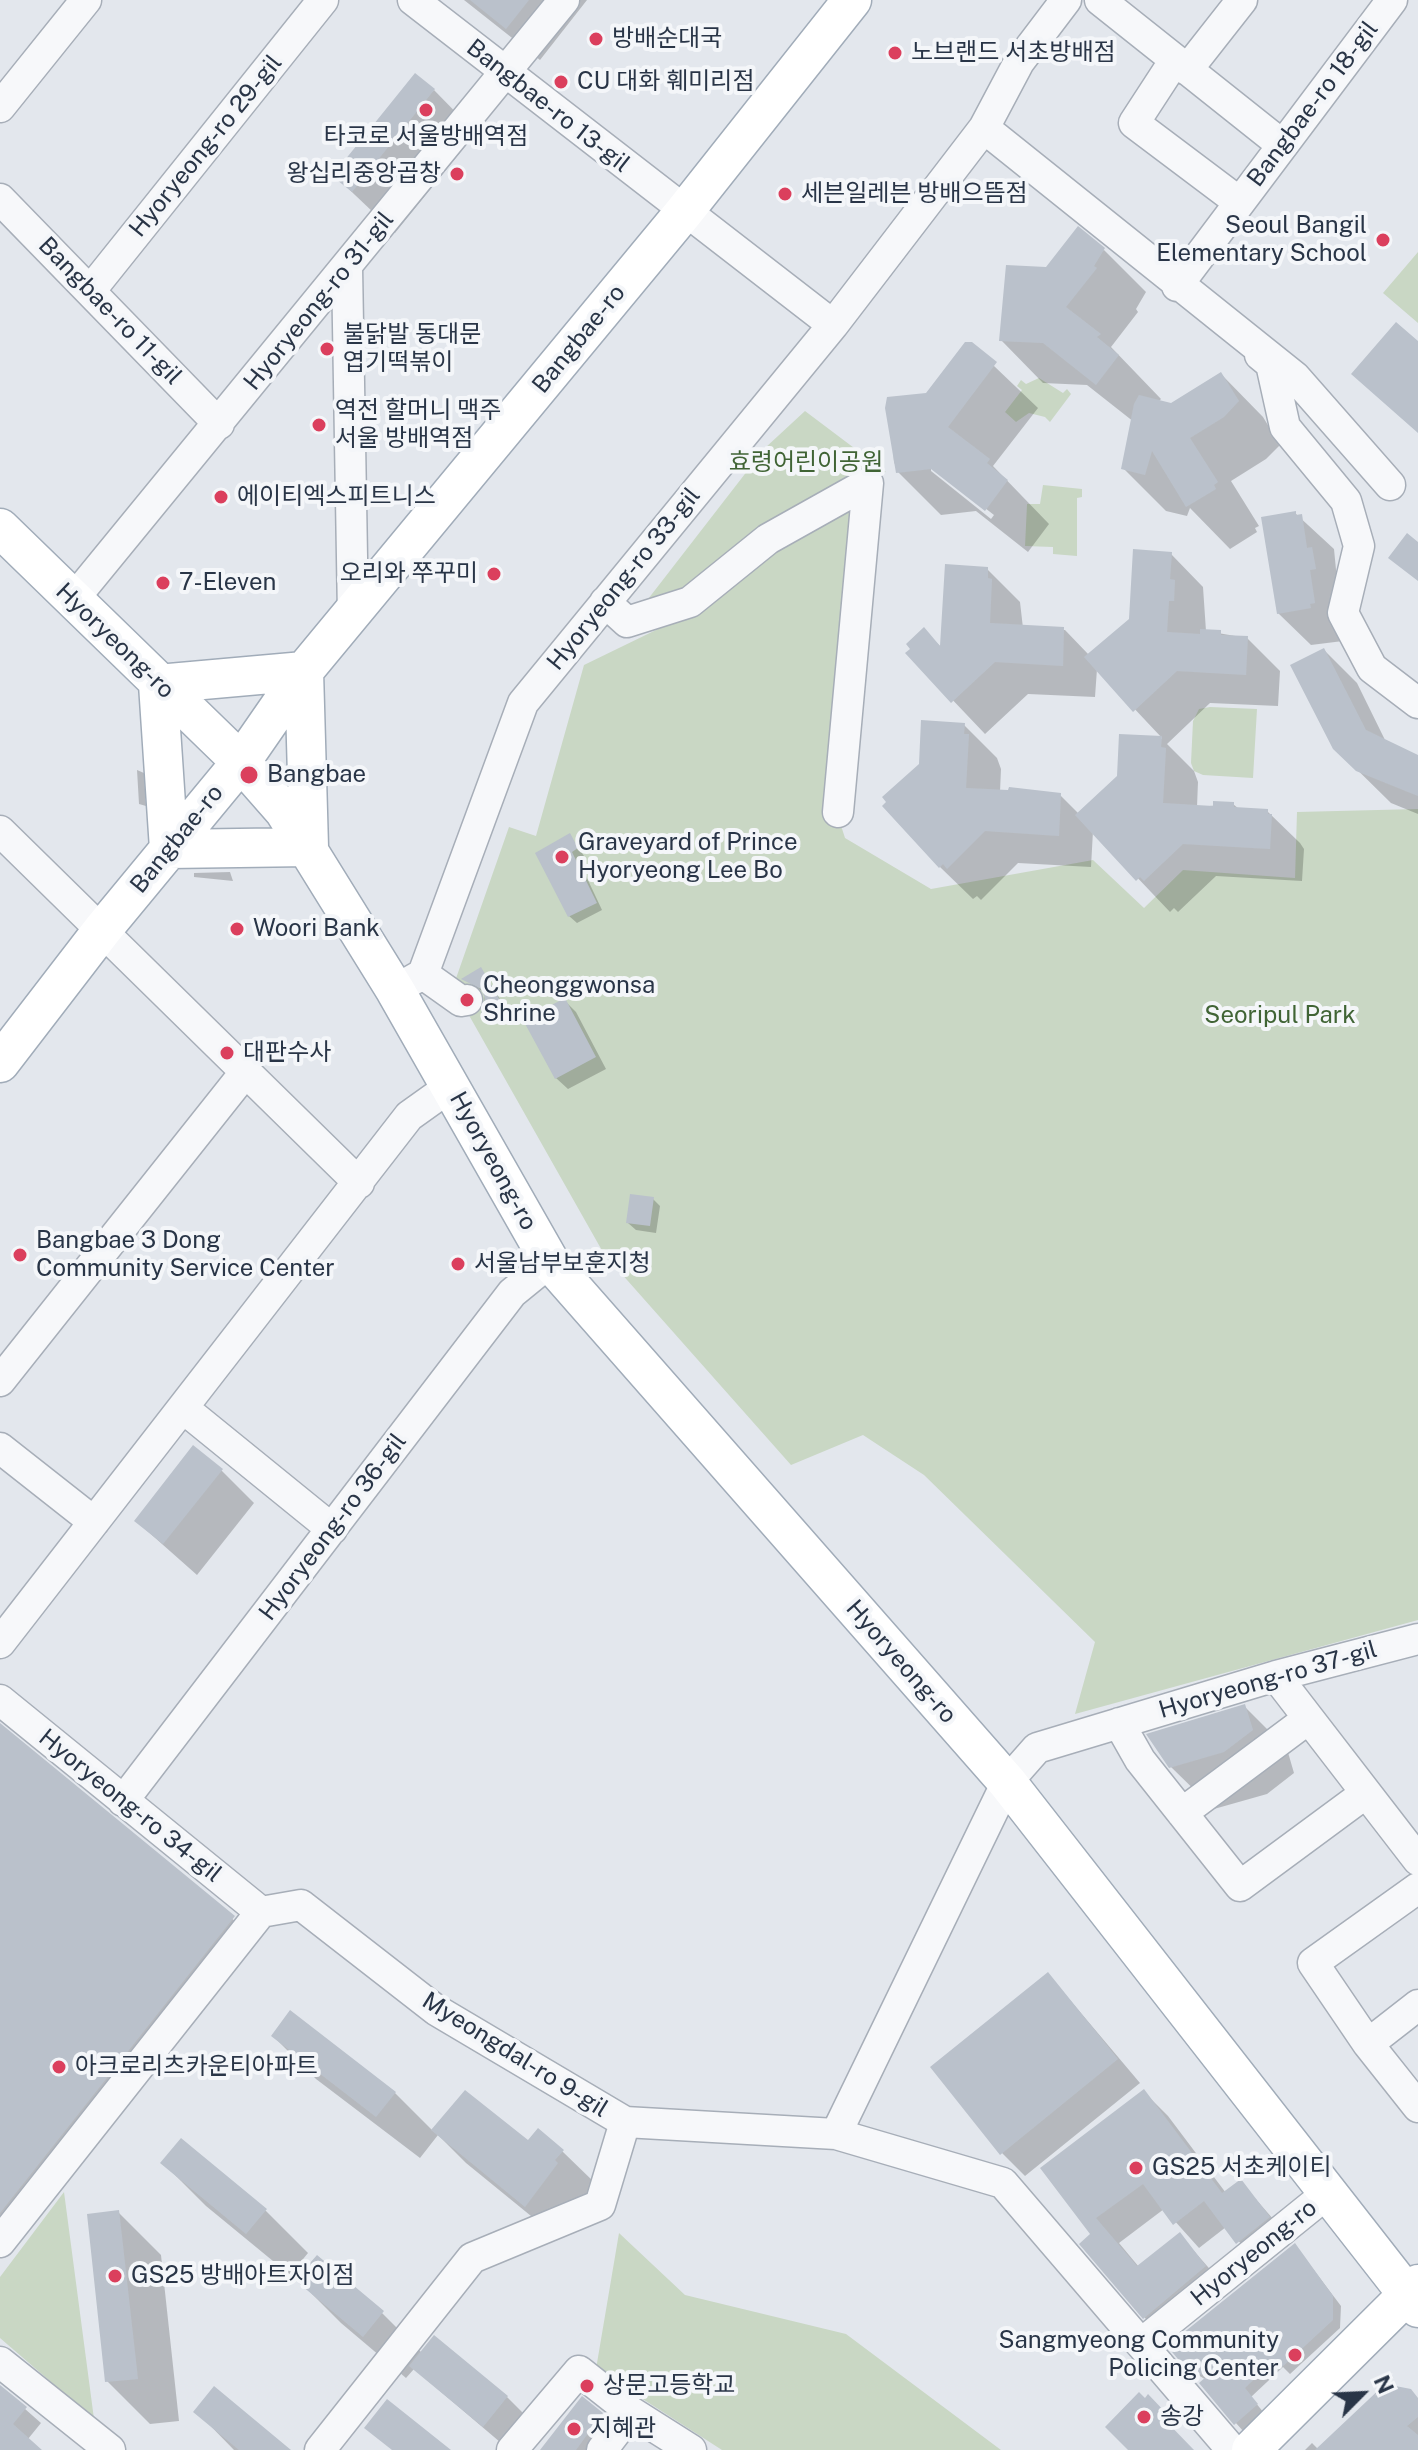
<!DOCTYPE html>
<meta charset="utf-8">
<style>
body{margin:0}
#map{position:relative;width:1418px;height:2450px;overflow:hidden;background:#e3e7ed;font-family:"Public Sans",sans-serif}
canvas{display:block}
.north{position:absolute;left:1322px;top:2354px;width:80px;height:80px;-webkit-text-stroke:6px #f4f6f9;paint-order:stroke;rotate:66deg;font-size:22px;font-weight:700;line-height:32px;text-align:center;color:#293547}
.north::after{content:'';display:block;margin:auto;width:28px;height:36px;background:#293547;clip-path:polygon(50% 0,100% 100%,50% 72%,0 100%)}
</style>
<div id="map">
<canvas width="1418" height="2450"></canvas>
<div class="north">N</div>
</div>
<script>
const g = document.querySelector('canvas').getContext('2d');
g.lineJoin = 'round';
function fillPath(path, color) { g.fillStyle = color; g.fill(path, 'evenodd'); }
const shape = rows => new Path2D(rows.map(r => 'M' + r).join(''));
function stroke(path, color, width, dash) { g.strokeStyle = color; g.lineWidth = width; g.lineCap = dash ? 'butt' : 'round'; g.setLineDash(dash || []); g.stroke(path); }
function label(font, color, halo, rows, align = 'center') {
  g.font = font + ' "Public Sans","Noto Sans KR",sans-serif'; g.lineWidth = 8; g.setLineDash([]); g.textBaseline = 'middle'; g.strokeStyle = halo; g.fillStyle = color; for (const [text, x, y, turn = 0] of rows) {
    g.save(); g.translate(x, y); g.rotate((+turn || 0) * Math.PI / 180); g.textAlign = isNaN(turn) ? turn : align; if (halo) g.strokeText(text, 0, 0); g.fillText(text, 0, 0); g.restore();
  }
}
fillPath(shape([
 [1418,252,1418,323,1383,293],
 [1039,378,1063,393,1067,389,1071,394,1050,422,1045,417,1029,413,1016,422,1005,412,1022,390,1017,386,1021,380,1026,384],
 [805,411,886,472,860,476,713,581,645,603,765,448],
 [1043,485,1082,489,1082,497,1077,498,1077,556,1053,554,1053,547,1025,546,1027,504,1040,504],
 [861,494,835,807,845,838,931,889,1093,860,1144,908,1183,870,1295,878,1297,812,1418,809,1418,1620,1075,1714,1095,1642,924,1475,863,1435,791,1465,604,1254,453,987,509,827,536,836,584,665,695,611,770,541],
 [1210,707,1257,709,1253,778,1203,775,1194,771,1191,763,1193,721,1199,709],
 [64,2192,94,2419,0,2338,0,2277],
 [619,2233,685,2295,846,2334,1001,2450,722,2450,596,2369]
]), '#c9d7c4');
fillPath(shape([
 [464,0,587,0,540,60],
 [434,90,476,133,395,233,335,176],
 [1104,250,1146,292,1136,309,1138,312,1111,347,1161,399,1158,402,1171,405,1221,374,1263,417,1280,445,1266,459,1231,481,1259,526,1255,528,1257,532,1230,549,1190,508,1187,516,1166,511,1123,468,1134,422,1087,385,1043,383,1001,340,1047,269],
 [971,344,1038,408,993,466,1049,524,1028,552,976,511,941,515,898,472,894,462,889,399,927,394],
 [931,466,994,515,991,519,931,471],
 [1295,513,1334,549,1343,641,1311,645,1278,613],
 [1171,554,1203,587,1206,631,1247,638,1280,671,1278,706,1210,703,1167,744,1194,771,1198,782,1197,807,1233,804,1239,809,1267,811,1300,843,1304,849,1302,881,1216,876,1178,912,1174,908,1170,912,1093,831,1091,867,1018,863,981,900,977,896,973,899,940,867,964,725,997,758,1001,769,1000,792,1060,795,1079,814,1162,738,1097,669,1095,697,1028,694,985,734,908,653,924,630,942,648,987,569,1020,602,1023,628,1065,630,1089,655,1131,620],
 [1324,650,1357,683,1386,742,1418,756,1418,814,1391,803,1331,744],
 [137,770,144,773,146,806,139,804],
 [570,836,584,856,578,859,602,910,577,923,569,916],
 [230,872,233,881,194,877,194,873],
 [481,970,507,1010,490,1020,483,1013,485,993,464,979],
 [564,1000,576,1012,606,1069,568,1089,556,1078],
 [653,1199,660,1206,656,1233,636,1230,628,1223],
 [221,1470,254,1503,197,1575,136,1521],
 [1244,1706,1287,1749,1294,1773,1267,1794,1214,1809,1171,1767],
 [0,1724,249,1933,0,2248],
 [1048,1974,1140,2083,1025,2176,1002,2153],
 [273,2036,395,2093,433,2131,528,2142,562,2151,595,2183,586,2194,589,2197,558,2238,466,2163,438,2135,420,2158,316,2079],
 [1144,2092,1168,2116,1226,2193,1241,2182,1293,2242,1262,2267,1226,2227,1199,2248,1164,2209,1119,2243,1139,2267,1180,2235,1229,2291,1169,2342,1145,2318,1092,2235,1042,2168],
 [182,2141,266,2211,308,2253,290,2275,206,2206,163,2163],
 [118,2212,161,2255,179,2421,150,2424,107,2381],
 [1295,2245,1341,2306,1340,2328,1290,2374,1283,2367,1251,2397,1264,2413,1244,2432,1201,2384,1206,2380,1189,2369],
 [298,2280,382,2313,422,2353,507,2397,530,2420,507,2448,414,2369,406,2378,341,2323],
 [0,2387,41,2423,28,2439,39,2450,0,2450],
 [1148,2397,1176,2425,1171,2429,1191,2450,1131,2450],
 [1418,2399,1418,2450,1305,2450,1312,2443,1318,2449],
 [196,2411,286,2450,234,2450],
 [602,2414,613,2426,596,2450,543,2450]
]), '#0003');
fillPath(shape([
 [470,0,529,0,506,29],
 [415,73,435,89,352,192,332,176],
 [1078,226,1105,248,1094,266,1097,268,1066,307,1101,334,1097,337,1119,355,1096,385,1043,343,999,341,1006,265,1046,267],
 [1396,322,1418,341,1418,433,1351,374],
 [965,342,972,342,997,362,948,427,990,459,987,463,1008,480,985,511,931,469,896,473,885,408,887,397,926,393],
 [1221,372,1239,401,1224,417,1190,438,1218,482,1214,485,1216,489,1186,507,1152,451,1145,475,1121,469,1134,404,1139,395,1171,403],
 [1296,511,1296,515,1302,514,1307,548,1312,547,1316,569,1310,570,1315,603,1310,604,1311,608,1277,614,1261,517],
 [1407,533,1418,542,1418,581,1388,558],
 [1133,549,1172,552,1170,579,1175,580,1174,601,1169,601,1167,632,1200,634,1200,629,1221,630,1221,635,1248,636,1246,675,1177,671,1133,712,1084,657,1129,619],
 [945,564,988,567,988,578,992,579,990,623,1064,627,1063,666,995,662,951,703,905,653,910,649,906,644,924,627,940,646],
 [1324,648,1366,730,1418,755,1418,796,1356,771,1333,749,1290,665],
 [921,720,965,723,964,734,969,734,966,788,1008,790,1009,787,1061,793,1059,836,985,831,947,869,943,864,939,868,882,806,886,802,882,797,919,764],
 [1119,734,1162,736,1161,747,1166,748,1163,803,1213,806,1213,801,1234,802,1234,807,1268,809,1268,814,1272,814,1270,849,1183,844,1144,881,1140,877,1136,881,1075,815,1117,776],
 [570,833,578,848,572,852,597,903,568,917,535,853],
 [481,967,501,1002,481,1014,485,998,481,989,461,979],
 [565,998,596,1057,555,1079,523,1020],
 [630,1194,654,1197,650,1226,626,1223],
 [193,1445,223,1469,163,1544,134,1521],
 [1245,1704,1253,1730,1224,1752,1169,1768,1146,1734],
 [0,1723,235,1916,0,2213],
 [1048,1972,1118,2059,1000,2155,930,2067],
 [290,2010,396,2092,376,2117,271,2036],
 [1144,2089,1222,2193,1241,2179,1270,2217,1236,2244,1204,2201,1173,2225,1143,2184,1096,2218,1137,2266,1180,2232,1206,2266,1143,2319,1079,2244,1090,2234,1040,2168],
 [465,2090,528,2140,538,2128,564,2150,555,2160,558,2163,525,2207,431,2130],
 [181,2138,267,2209,246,2234,160,2163],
 [119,2210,138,2379,105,2382,87,2214],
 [1295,2243,1333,2296,1333,2320,1281,2368,1274,2360,1245,2388,1258,2404,1234,2425,1199,2383,1207,2376,1188,2371,1167,2346],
 [317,2255,384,2311,363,2337,295,2280],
 [434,2335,508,2396,483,2427,409,2366],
 [1385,2384,1411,2389,1418,2398,1418,2417,1407,2426,1418,2435,1418,2450,1315,2450],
 [0,2385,27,2407,13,2424,42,2450,0,2450],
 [214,2386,291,2450,239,2450,193,2412],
 [1139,2392,1145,2398,1148,2394,1167,2414,1163,2418,1194,2450,1128,2450,1105,2427],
 [582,2396,603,2413,576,2450,540,2450],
 [387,2399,451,2450,392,2450,364,2428]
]), '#bac1cb');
const minor = shape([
 [413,0,833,325],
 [1100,0,1281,144],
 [1175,60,1134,123,1239,202],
 [1187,70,1242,0],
 [0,107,86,0],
 [984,128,1295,377,1390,485],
 [0,199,219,424],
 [347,267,353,615],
 [1177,286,1392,0],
 [90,291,323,0],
 [1260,355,1271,364,1285,427,1346,501,1359,546,1343,613,1372,668,1418,703],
 [72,601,564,0],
 [605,602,627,622,690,602,768,539,868,483,838,812],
 [0,831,359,1183],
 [423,974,461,1001,467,1000],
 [395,990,423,974,523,703,833,325,984,128,1019,62,1066,0],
 [0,1381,247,1070],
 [183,1408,332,1529],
 [0,1448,94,1522],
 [0,1643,409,1116,451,1086],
 [1276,1676,1418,1860],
 [0,1700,261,1912],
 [1119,1723,1140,1760,1240,1886,1366,1793],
 [123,1801,512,1293,550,1262],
 [1182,1813,1308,1719],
 [1418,1888,1313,1963,1368,2044,1418,2005],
 [1368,2044,1418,2107],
 [836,2134,1007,1782,1037,1748,1276,1676,1418,1639],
 [0,2242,261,1912,301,1905,436,2010,625,2122,836,2134,1003,2183,1232,2450],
 [1142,2343,1329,2192],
 [0,2362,110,2450],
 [320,2450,472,2258,600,2205,625,2122],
 [512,2450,579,2371,631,2412],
 [602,2450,631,2412,691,2450]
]);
const major = shape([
 [0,528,241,762,284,811,395,990,550,1262,1007,1782,1418,2308],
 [304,671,309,847,169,849,158,684,304,671],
 [0,1063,103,929,241,762,304,671,684,212,852,0],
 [1251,2450,1418,2284]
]);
stroke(minor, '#a7aeb8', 33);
stroke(major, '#a1acb9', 41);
stroke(minor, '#f7f8fa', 30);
stroke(major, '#fff', 38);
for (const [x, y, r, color] of [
 [596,39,8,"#db3f5d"],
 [895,53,8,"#db3f5d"],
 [561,82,8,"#db3f5d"],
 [426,110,8,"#db3f5d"],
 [457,174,8,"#db3f5d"],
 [785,194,8,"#db3f5d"],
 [1383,240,8,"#db3f5d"],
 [327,349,8,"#db3f5d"],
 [319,425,8,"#db3f5d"],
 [221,497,8,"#db3f5d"],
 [494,574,8,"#db3f5d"],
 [163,583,8,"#db3f5d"],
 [249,775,10,"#db3f5d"],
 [562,857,8,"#db3f5d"],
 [237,929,8,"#db3f5d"],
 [467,1000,8,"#db3f5d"],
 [227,1053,8,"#db3f5d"],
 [20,1255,8,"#db3f5d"],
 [458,1264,8,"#db3f5d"],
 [59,2067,8,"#db3f5d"],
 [1136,2168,8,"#db3f5d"],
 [115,2276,8,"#db3f5d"],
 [1295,2355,8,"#db3f5d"],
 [587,2386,8,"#db3f5d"],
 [1144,2417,8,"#db3f5d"],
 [574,2429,8,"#db3f5d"]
]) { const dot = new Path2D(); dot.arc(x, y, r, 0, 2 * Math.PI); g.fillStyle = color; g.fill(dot); stroke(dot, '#f4f6f9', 3); }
label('24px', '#293547', '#f4f6f9', [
 ["방배순대국",612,39],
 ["노브랜드 서초방배점",911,53],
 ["CU 대화 훼미리점",577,82],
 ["타코로 서울방배역점",426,137,"center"],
 ["왕십리중앙곱창",441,174,"right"],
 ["세븐일레븐 방배으뜸점",801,194],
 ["Seoul Bangil",1367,226,"right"],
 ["Elementary School",1367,254,"right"],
 ["불닭발 동대문",343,335],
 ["엽기떡볶이",343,363],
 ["역전 할머니 맥주",335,411],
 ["서울 방배역점",335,439],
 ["에이티엑스피트니스",237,497],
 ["오리와 쭈꾸미",478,574,"right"],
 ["7-Eleven",179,583],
 ["Bangbae",267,775],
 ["Graveyard of Prince",578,843],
 ["Hyoryeong Lee Bo",578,871],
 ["Woori Bank",253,929],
 ["Cheonggwonsa",483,986],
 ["Shrine",483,1014],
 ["대판수사",243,1053],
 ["Bangbae 3 Dong",36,1241],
 ["Community Service Center",36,1269],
 ["서울남부보훈지청",474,1264],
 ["아크로리츠카운티아파트",75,2067],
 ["GS25 서초케이티",1152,2168],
 ["GS25 방배아트자이점",131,2276],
 ["Sangmyeong Community",1279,2341,"right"],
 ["Policing Center",1279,2369,"right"],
 ["상문고등학교",603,2386],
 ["송강",1160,2417],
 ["지혜관",590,2429]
], 'left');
label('24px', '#293547', '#f4f6f9', [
 ["Bangbae-ro 18-gil",1313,104,-53],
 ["Bangbae-ro 13-gil",548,106,38],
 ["Hyoryeong-ro 29-gil",206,146,-51],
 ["Hyoryeong-ro 31-gil",319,301,-51],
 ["Bangbae-ro 11-gil",110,311,46],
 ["Bangbae-ro",579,339,-51],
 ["Hyoryeong-ro 33-gil",624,579,-51],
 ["Hyoryeong-ro",115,641,44],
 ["Bangbae-ro",177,839,-51],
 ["Hyoryeong-ro",493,1161,61],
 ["Hyoryeong-ro 36-gil",333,1527,-53],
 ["Hyoryeong-ro",901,1662,49],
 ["Hyoryeong-ro 37-gil",1268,1680,-16],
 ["Hyoryeong-ro 34-gil",130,1806,39],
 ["Myeongdal-ro 9-gil",515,2055,32],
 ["Hyoryeong-ro",1254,2253,-39]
]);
label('24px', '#406435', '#f4f6f9', [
 ["효령어린이공원",806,463],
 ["Seoripul Park",1280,1016]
]);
</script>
